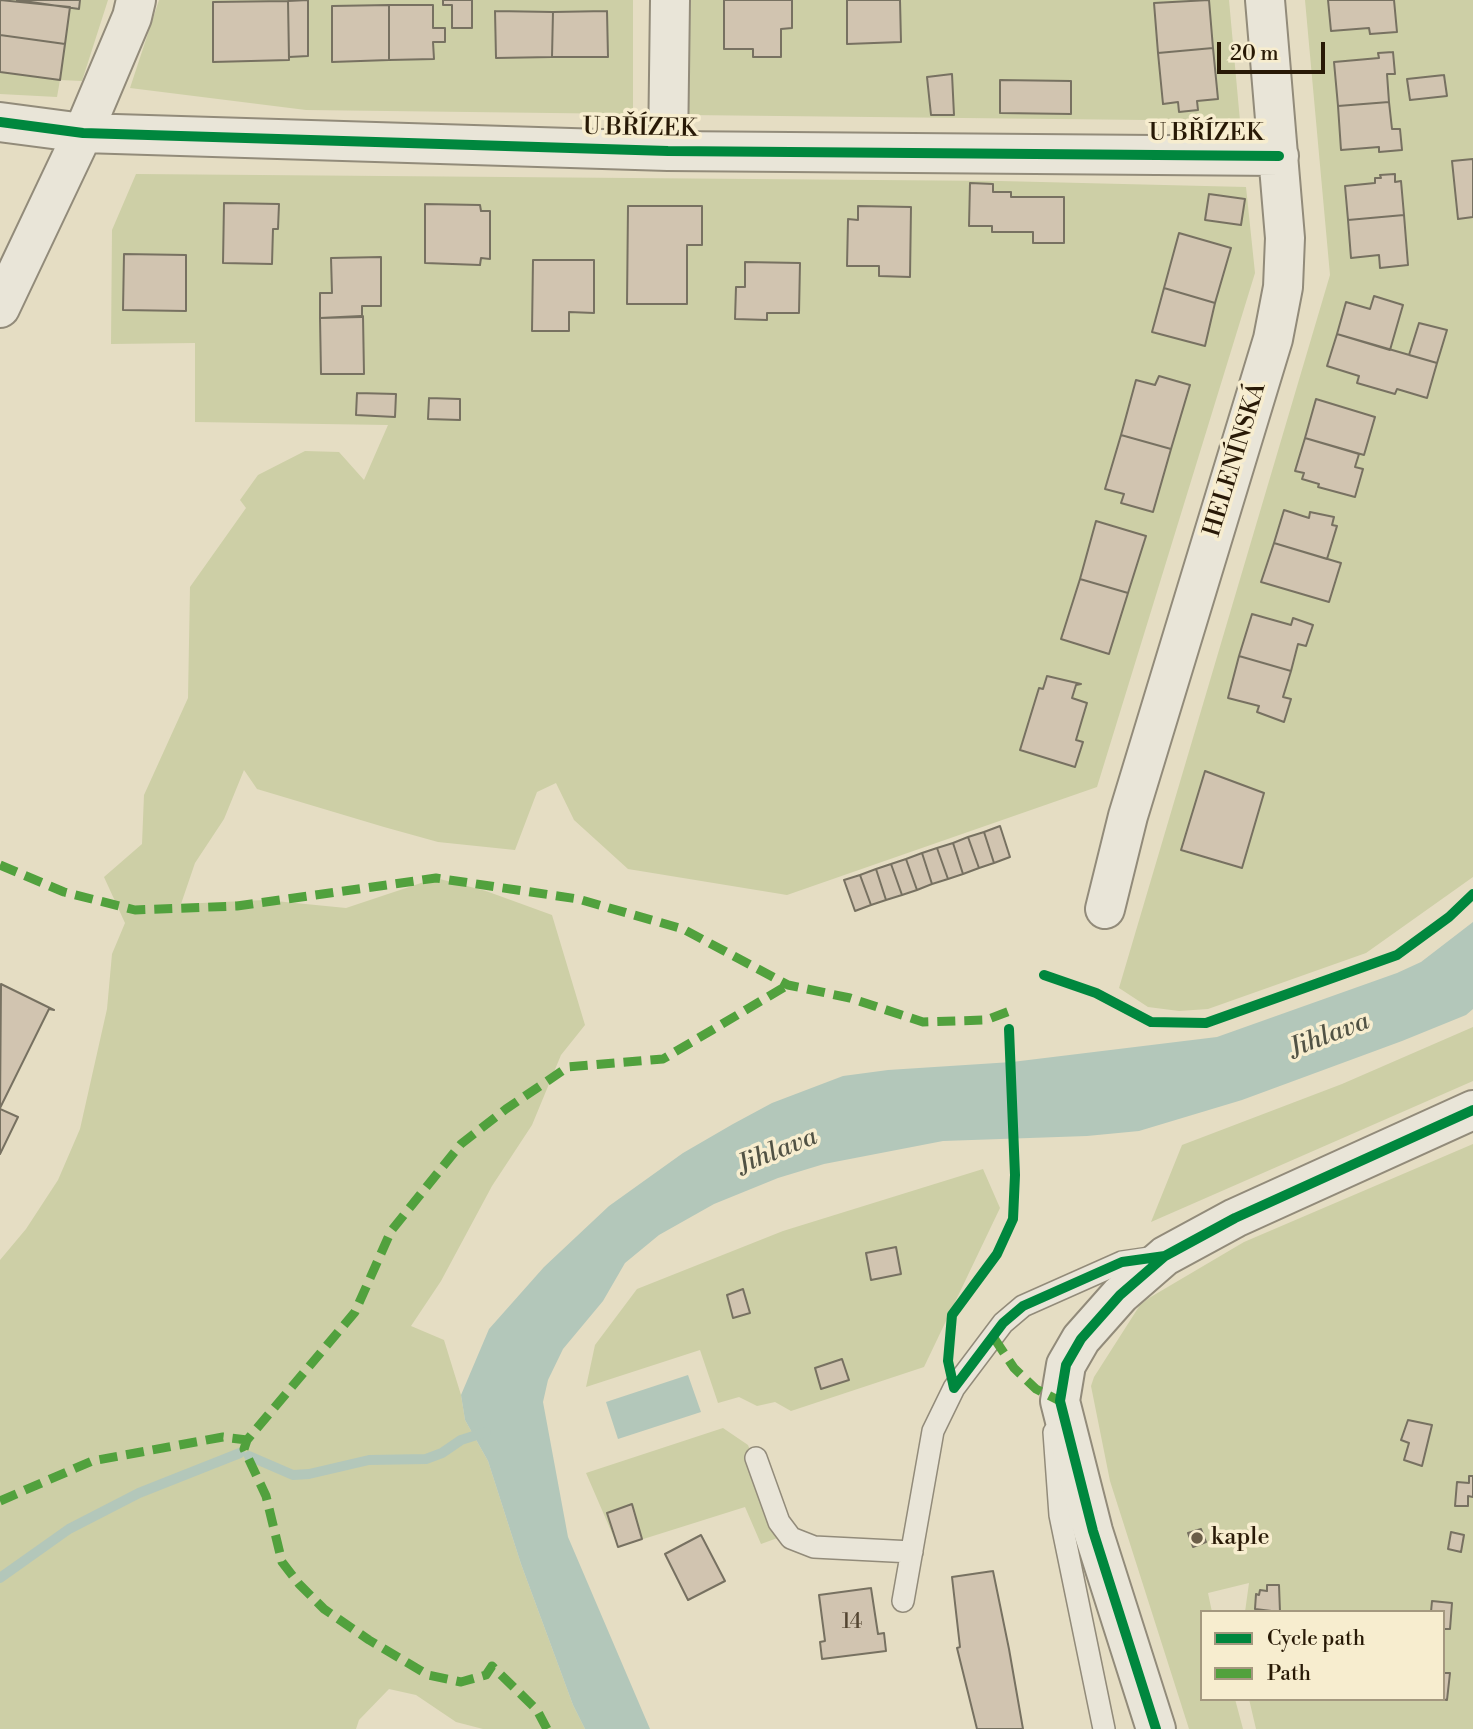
<!DOCTYPE html>
<meta charset="utf-8">
<style>
body{margin:0}
#map{position:relative;width:1473px;height:1729px;overflow:hidden;background:#e5ddc3;font-family:"Libre Bodoni",serif}
canvas{display:block}
.legend{position:absolute;left:1200px;top:1610px;width:245px;height:91px;box-sizing:border-box;background:#f7edcf;border:2px solid #a4987f;margin:0;padding:9px 12px;list-style:none;font-size:21px;color:#281906}
.legend li{display:flex;align-items:center;gap:14px;height:35px}
.legend b{width:35px;border:2px solid #a4987f}
.scale{position:absolute;left:1217px;top:42px;width:108px;height:32px;box-sizing:border-box;border:4px solid #281906;border-top:0;padding-left:9px;font-size:21px;line-height:24px;white-space:nowrap;color:#281906;-webkit-text-stroke:5px #f7edcf;paint-order:stroke}
</style>
<div id="map">
<canvas width="1473" height="1729"></canvas>
<ul class="legend">
<li><b style="height:9px;background:#00873e"></b>Cycle path</li>
<li><b style="height:9px;background:#51a13d"></b>Path</li>
</ul>
<div class="scale">20 m</div>
</div>
<script>
const g = document.querySelector('canvas').getContext('2d');
g.lineJoin = 'round';
function fillPath(path, color) { g.fillStyle = color; g.fill(path, 'evenodd'); }
const shape = rows => new Path2D(rows.map(r => 'M' + r).join(''));
function stroke(path, color, width, dash) { g.strokeStyle = color; g.lineWidth = width; g.lineCap = dash ? 'butt' : 'round'; g.setLineDash(dash || []); g.stroke(path); }
function label(font, color, halo, rows, align = 'center') {
  g.font = font + ' "Libre Bodoni",serif'; g.lineWidth = 7; g.setLineDash([]); g.textBaseline = 'middle'; g.strokeStyle = halo; g.fillStyle = color; for (const [text, x, y, turn = 0] of rows) {
    g.save(); g.translate(x, y); g.rotate((+turn || 0) * Math.PI / 180); g.textAlign = isNaN(turn) ? turn : align; if (halo) g.strokeText(text, 0, 0); g.fillText(text, 0, 0); g.restore();
  }
}
fillPath(shape([
 [0,0,108,0,82,81,60,80,57,97,0,94],
 [159,0,633,0,633,114,306,110,130,88],
 [689,0,1229,0,1240,121,687,115],
 [1305,0,1473,0,1473,877,1366,953,1208,1009,1179,1011,1148,1007,1119,988,1330,275],
 [136,174,1000,181,1246,187,1255,273,1097,787,787,895,628,869,574,820,556,783,537,792,515,850,438,842,384,827,257,789,244,770,224,819,195,863,181,904,265,900,346,908,436,878,486,891,552,915,585,1025,561,1055,532,1125,492,1186,441,1281,411,1326,444,1340,461,1395,465,1420,488,1461,521,1564,573,1705,585,1729,483,1729,456,1722,416,1695,389,1689,359,1720,356,1729,0,1729,0,1260,26,1229,58,1180,80,1129,107,1009,112,954,125,923,104,877,142,844,144,795,188,698,190,587,246,508,240,500,258,475,305,451,339,452,364,480,388,425,195,422,195,343,111,344,112,230],
 [1473,1027,1473,1081,1151,1222,1182,1145,1342,1084],
 [1473,1144,1473,1729,1256,1729,1249,1699,1443,1699,1443,1612,1245,1612,1249,1583,1208,1593,1212,1612,1202,1612,1202,1699,1235,1699,1243,1729,1189,1729,1110,1481,1091,1386,1094,1377,1140,1305,1149,1298,1244,1242],
 [983,1169,1000,1208,924,1367,791,1411,775,1402,757,1406,739,1397,718,1403,700,1350,586,1387,595,1345,637,1289,783,1231],
 [723,1428,748,1445,783,1536,761,1544,745,1507,618,1547,586,1473]
]), '#cdcfa6');
fillPath(shape([
 [1473,922,1473,1009,1466,1015,1402,1041,1242,1100,1139,1131,1087,1136,943,1141,824,1164,778,1178,714,1204,659,1235,625,1263,603,1301,563,1349,548,1380,543,1402,568,1537,650,1729,585,1729,573,1705,521,1564,488,1461,465,1420,461,1395,489,1329,544,1267,609,1206,683,1153,733,1124,772,1103,843,1076,888,1070,1012,1062,1217,1037,1397,973,1421,962],
 [688,1375,701,1412,618,1439,606,1402]
]), '#b3c7ba');
stroke(shape([
 [249,1456,293,1475,309,1474,369,1460,426,1459,442,1453,461,1440,486,1432],
 [0,1578,69,1529,139,1493,240,1453]
]), '#b3c7ba', 10);
const building = shape([
 [0,0,70,7,65,44,0,35,0,0],
 [17,0,80,0,79,9,17,0],
 [308,0,308,56,289,57,288,1,308,0],
 [443,0,472,0,472,28,452,28,452,5,443,5,443,0],
 [724,0,792,0,792,28,781,29,781,57,753,57,753,49,724,49,724,0],
 [847,0,900,0,901,42,847,44,847,0],
 [1209,0,1213,48,1158,53,1154,3,1209,0],
 [1328,0,1394,0,1397,32,1370,34,1369,28,1331,31,1328,0],
 [288,1,289,60,213,62,213,2,288,1],
 [389,5,433,5,433,28,445,28,445,42,433,42,434,59,389,60,389,5],
 [389,5,389,60,332,62,332,6,389,5],
 [495,11,553,12,552,57,496,58,495,11],
 [607,11,608,57,552,57,553,12,607,11],
 [0,35,65,44,60,80,0,72,0,35],
 [1213,48,1218,99,1197,101,1198,110,1179,112,1178,102,1163,104,1158,53,1213,48],
 [1393,52,1395,74,1387,74,1389,102,1338,106,1334,62,1379,58,1378,53,1393,52],
 [952,74,954,115,931,115,927,77,952,74],
 [1444,75,1447,96,1410,100,1407,79,1444,75],
 [1000,80,1071,81,1071,114,1000,113,1000,80],
 [1389,102,1392,129,1400,129,1402,150,1379,152,1379,147,1341,150,1338,106,1389,102],
 [1473,159,1473,217,1458,219,1452,161,1473,159],
 [1395,174,1395,182,1401,181,1404,215,1348,220,1345,186,1375,183,1375,178,1381,178,1380,175,1395,174],
 [970,183,993,184,993,192,1011,192,1011,197,1064,197,1064,243,1033,243,1033,232,992,232,992,226,969,226,970,183],
 [1209,194,1245,199,1241,225,1205,220,1209,194],
 [224,203,279,204,278,229,273,229,272,264,223,263,224,203],
 [425,204,480,205,481,211,490,211,490,259,481,258,480,265,425,263,425,204],
 [628,206,702,206,702,245,687,245,687,304,627,304,628,206],
 [858,206,911,207,910,277,879,276,879,266,847,266,848,219,858,220,858,206],
 [1404,215,1408,265,1380,268,1379,255,1351,258,1348,220,1404,215],
 [1179,233,1231,248,1215,303,1164,288,1179,233],
 [124,254,186,255,186,311,123,310,124,254],
 [381,257,381,306,362,306,362,317,320,318,320,293,332,293,331,258,381,257],
 [533,260,594,260,594,313,569,312,569,331,532,331,533,260],
 [745,262,800,263,799,313,767,313,767,320,735,319,736,287,745,287,745,262],
 [1164,288,1215,303,1205,346,1152,332,1164,288],
 [1374,296,1403,305,1390,350,1337,334,1346,302,1370,309,1374,296],
 [361,316,363,316,364,374,321,374,320,318,361,316],
 [1419,323,1447,330,1437,363,1409,355,1419,323],
 [1337,334,1437,363,1427,398,1397,389,1395,394,1357,383,1359,376,1327,366,1337,334],
 [1159,376,1190,385,1171,449,1121,435,1136,380,1155,385,1159,376],
 [357,393,396,394,395,417,356,415,357,393],
 [429,398,460,399,460,420,428,419,429,398],
 [1316,399,1375,417,1364,455,1305,438,1316,399],
 [1121,435,1171,449,1153,512,1121,503,1124,494,1105,489,1121,435],
 [1305,438,1359,454,1355,467,1363,469,1355,497,1318,487,1319,484,1302,479,1304,473,1295,471,1305,438],
 [1284,510,1309,518,1310,512,1334,517,1332,525,1337,526,1327,559,1274,543,1284,510],
 [1096,521,1146,536,1128,593,1080,579,1096,521],
 [1274,543,1341,563,1329,602,1261,582,1274,543],
 [1080,579,1128,593,1109,654,1061,639,1080,579],
 [1252,614,1291,625,1293,618,1313,625,1306,646,1298,644,1291,671,1239,656,1252,614],
 [1239,656,1291,671,1283,697,1291,699,1284,722,1257,712,1259,706,1228,698,1239,656],
 [1047,676,1081,684,1076,685,1072,698,1087,703,1076,740,1083,742,1075,767,1020,750,1039,688,1043,689,1047,676],
 [1205,771,1264,793,1242,868,1181,850,1205,771],
 [1000,826,1010,857,994,863,984,832,1000,826],
 [984,832,994,863,979,868,968,837,984,832],
 [968,837,979,868,963,874,953,843,968,837],
 [953,843,963,874,948,879,937,848,953,843],
 [937,848,948,879,932,884,922,853,937,848],
 [922,853,932,884,917,890,906,859,922,853],
 [906,859,917,890,902,895,891,864,906,859],
 [891,864,902,895,886,900,876,869,891,864],
 [876,869,886,900,871,905,860,875,876,869],
 [860,875,871,905,855,911,844,880,860,875],
 [1,984,54,1010,49,1009,0,1108,1,984],
 [0,1109,18,1117,0,1154,0,1109],
 [896,1247,901,1274,871,1280,866,1253,896,1247],
 [743,1289,750,1313,733,1318,727,1295,743,1289],
 [842,1359,849,1380,821,1389,815,1368,842,1359],
 [1408,1420,1432,1425,1422,1466,1404,1460,1409,1443,1401,1440,1408,1420],
 [1469,1476,1473,1476,1473,1497,1468,1496,1468,1506,1455,1506,1457,1482,1469,1483,1469,1476],
 [632,1504,642,1539,618,1547,607,1513,632,1504],
 [1201,1529,1206,1542,1193,1547,1188,1533,1201,1529],
 [1451,1532,1464,1535,1461,1552,1448,1549,1451,1532],
 [701,1535,725,1581,688,1600,665,1554,701,1535],
 [993,1571,1009,1649,1023,1729,977,1729,957,1648,960,1647,952,1577,993,1571],
 [1267,1585,1279,1585,1280,1612,1255,1609,1256,1594,1259,1595,1260,1590,1267,1591,1267,1585],
 [871,1588,878,1634,884,1633,886,1651,822,1659,820,1642,825,1641,819,1595,871,1588],
 [1432,1601,1452,1603,1450,1629,1443,1629,1443,1612,1431,1612,1432,1601],
 [1443,1673,1450,1673,1447,1700,1440,1699,1443,1699,1443,1673]
]);
fillPath(building, '#d1c4b0');
stroke(building, '#777161', 2);
const service = shape([
 [1054,1432,1060,1515,1104,1729],
 [756,1458,779,1522,791,1538,814,1547,912,1552],
 [903,1601,933,1431,954,1388,1003,1323,1023,1306,1122,1262,1156,1257]
]);
const minor = shape([
 [0,122,83,133,668,151,1279,156],
 [668,151,670,0],
 [0,308,83,133,132,17,136,0],
 [1105,909,1128,816,1273,339,1283,287,1285,238,1265,0],
 [1156,1729,1093,1531,1060,1401,1066,1365,1081,1339,1120,1295,1165,1256,1235,1218,1473,1110]
]);
stroke(service, '#928b7a', 24);
stroke(minor, '#928b7a', 42);
stroke(service, '#e9e5d8', 21);
stroke(minor, '#e9e5d8', 38);
stroke(shape([
 [0,865,64,892,135,910,237,906,436,878,578,899,683,929,788,985,850,998,923,1022,986,1020,1010,1011],
 [994,1338,1014,1368,1036,1389,1060,1401],
 [0,1501,92,1461,223,1437,247,1440],
 [547,1729,537,1710,492,1666,486,1675,461,1682,428,1675,369,1640,324,1609,299,1584,282,1562,266,1496,244,1449,247,1440,355,1312,391,1231,461,1144,506,1109,568,1067,663,1059,788,985]
]), '#51a13d', 9, [18, 9]);
stroke(shape([
 [0,122,83,133,668,151,1279,156],
 [1044,975,1096,993,1151,1022,1206,1023,1397,955,1449,917,1473,894],
 [954,1388,948,1361,952,1315,997,1254,1013,1219,1015,1175,1009,1029],
 [954,1388,1003,1323,1023,1306,1122,1262,1165,1256],
 [1156,1729,1093,1531,1060,1401,1066,1365,1081,1339,1120,1295,1165,1256,1235,1218,1473,1110]
]), '#00873e', 10);
for (const [x, y, r, color] of [
 [1197,1538,7,"#6a5e48"]
]) { const dot = new Path2D(); dot.arc(x, y, r, 0, 2 * Math.PI); g.fillStyle = color; g.fill(dot); stroke(dot, '#f7edcf', 2.5); }
label('21px', '#534531', null, [
 ["14",852,1623]
]);
label('24px', '#281906', '#f7edcf', [
 ["U BŘÍZEK",640,129,1],
 ["U BŘÍZEK",1206,134],
 ["HELENÍNSKÁ",1236,460,-73]
]);
label('24px', '#281906', '#f7edcf', [
 ["kaple",1211,1538]
], 'left');
label('italic 26px', '#515244', '#f7edcf', [
 ["Jihlava",1330,1036,-21],
 ["Jihlava",778,1152,-22]
]);
</script>
